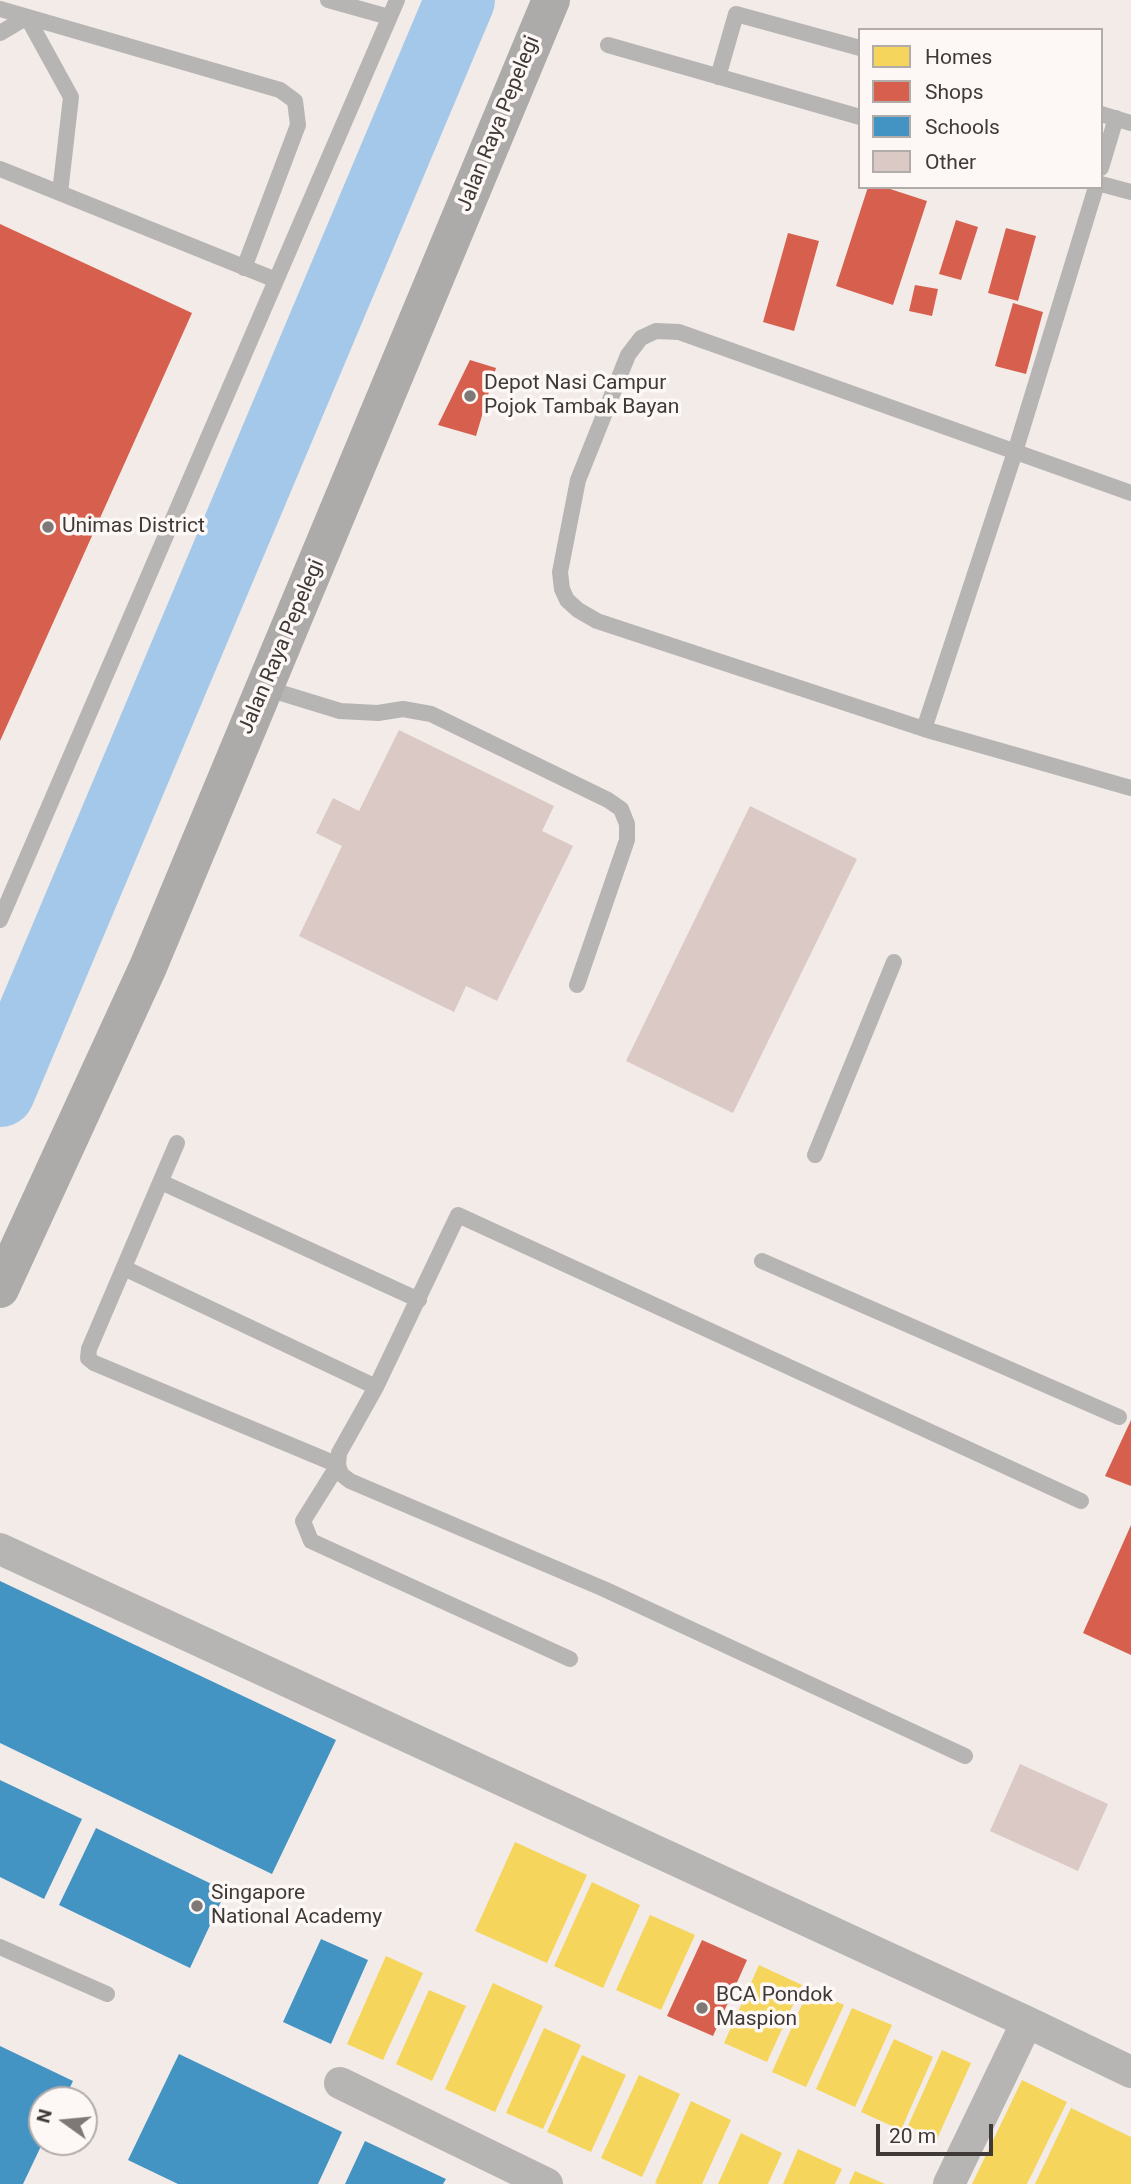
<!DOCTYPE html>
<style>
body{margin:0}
#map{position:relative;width:1131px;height:2184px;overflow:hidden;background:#f2ebe8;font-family:Roboto,sans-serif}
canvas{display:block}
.legend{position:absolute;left:858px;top:28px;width:245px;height:161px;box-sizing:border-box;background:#fdf8f6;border:2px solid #b1acaa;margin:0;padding:9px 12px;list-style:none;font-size:21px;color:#3f3a38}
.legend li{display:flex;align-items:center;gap:14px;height:35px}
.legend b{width:35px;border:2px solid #b1acaa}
.north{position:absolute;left:28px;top:2086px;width:70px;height:70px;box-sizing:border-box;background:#fdf8f6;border:2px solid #b1acaa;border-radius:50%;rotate:285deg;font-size:19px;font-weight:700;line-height:28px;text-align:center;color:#3f3a38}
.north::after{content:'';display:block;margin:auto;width:24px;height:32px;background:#7e7876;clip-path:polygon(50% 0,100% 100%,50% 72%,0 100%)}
.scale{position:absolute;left:876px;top:2124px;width:117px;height:32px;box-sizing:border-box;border:4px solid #3f3a38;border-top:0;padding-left:9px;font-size:21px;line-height:24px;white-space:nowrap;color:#3f3a38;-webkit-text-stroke:5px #fdf8f6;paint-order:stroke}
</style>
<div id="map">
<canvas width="1131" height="2184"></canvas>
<ul class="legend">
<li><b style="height:19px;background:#f6d55c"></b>Homes</li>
<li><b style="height:19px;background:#d6604d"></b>Shops</li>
<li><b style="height:19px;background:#4393c3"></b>Schools</li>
<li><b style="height:19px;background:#dac9c4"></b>Other</li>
</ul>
<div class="north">N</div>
<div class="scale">20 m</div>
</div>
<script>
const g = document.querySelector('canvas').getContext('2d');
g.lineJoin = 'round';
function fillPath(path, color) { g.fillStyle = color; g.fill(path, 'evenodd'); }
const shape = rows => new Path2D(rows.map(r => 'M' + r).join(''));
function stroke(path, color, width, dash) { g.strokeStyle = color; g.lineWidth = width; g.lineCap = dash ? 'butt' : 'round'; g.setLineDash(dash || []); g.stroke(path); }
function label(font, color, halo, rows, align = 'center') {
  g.font = font + ' Roboto,sans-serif'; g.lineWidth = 7; g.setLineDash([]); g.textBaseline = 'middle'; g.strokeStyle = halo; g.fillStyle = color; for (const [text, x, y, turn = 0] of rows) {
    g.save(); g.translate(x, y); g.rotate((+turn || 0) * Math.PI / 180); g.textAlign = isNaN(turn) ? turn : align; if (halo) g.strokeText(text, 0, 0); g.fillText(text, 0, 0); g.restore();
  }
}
fillPath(shape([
 [515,1842,587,1875,547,1963,475,1931],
 [592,1882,640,1905,603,1988,554,1966],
 [650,1915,695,1935,661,2010,616,1990],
 [386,1956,423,1973,383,2060,347,2044],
 [759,1965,802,1985,767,2062,724,2043],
 [493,1983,543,2006,495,2112,445,2089],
 [809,1989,844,2005,806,2087,772,2072],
 [429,1990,466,2006,432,2081,396,2064],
 [852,2008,892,2025,855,2107,816,2089],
 [544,2028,581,2045,543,2129,506,2113],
 [894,2039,933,2057,901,2130,861,2112],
 [942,2050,971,2063,937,2139,908,2126],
 [582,2055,626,2075,591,2152,547,2132],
 [639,2075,680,2094,642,2177,601,2158],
 [1022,2080,1067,2102,1027,2184,972,2184],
 [691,2101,731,2120,702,2184,658,2184,655,2183],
 [1071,2108,1131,2137,1131,2184,1035,2184],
 [741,2133,782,2153,768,2184,718,2184],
 [798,2149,842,2169,835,2184,783,2184],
 [855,2171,885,2184,849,2184]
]), '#f6d55c');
fillPath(shape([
 [868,187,884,187,927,201,893,305,836,286],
 [956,220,978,227,961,280,939,274],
 [0,224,192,313,0,741],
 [1006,228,1036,236,1018,301,988,293],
 [788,233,819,241,794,331,763,322],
 [915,285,938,289,932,316,909,311],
 [1013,303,1043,312,1026,374,995,366],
 [470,360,496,368,476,436,438,425],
 [1131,1420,1131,1486,1105,1476],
 [1131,1525,1131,1655,1083,1633],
 [702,1940,747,1960,713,2036,667,2016]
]), '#d6604d');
fillPath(shape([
 [0,1581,336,1740,272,1874,0,1743],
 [0,1780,82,1819,44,1899,0,1877],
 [96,1828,226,1891,190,1968,59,1905],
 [321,1939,368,1960,331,2044,283,2022],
 [0,2046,73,2081,64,2100,42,2100,43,2142,23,2184,0,2184],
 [179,2054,342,2132,318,2184,178,2184,128,2160],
 [365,2141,446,2179,443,2184,345,2184]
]), '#4393c3');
stroke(shape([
 [0,1092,460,0]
]), '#a4c8e9', 70);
fillPath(shape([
 [399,730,554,806,542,831,573,846,497,1001,466,986,454,1012,299,936,342,846,316,833,333,798,359,811],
 [750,806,857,859,733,1113,626,1061],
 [1020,1764,1108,1804,1078,1871,990,1831]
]), '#dac9c4');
stroke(shape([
 [328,0,389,17],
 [0,9,280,90,295,101,298,125,244,268],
 [0,33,27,17,71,97,60,193],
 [608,45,860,117],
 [718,77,736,14,860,48],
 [1101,114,1131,123],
 [1101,168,1116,118],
 [0,169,276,280],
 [1101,184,1131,192],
 [1131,493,679,332,656,331,641,338,628,355,578,480,560,572,562,589,567,600,578,610,597,621,924,729,1131,788],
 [265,688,340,711,378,713,403,709,431,714,608,800,621,809,627,824,627,840,577,985],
 [924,729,1015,452,1096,187],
 [0,920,397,0],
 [177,1143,89,1349,88,1358,94,1363,338,1465,303,1521,311,1541,570,1659],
 [815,1155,894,962],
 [161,1182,419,1300],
 [762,1261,1119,1417],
 [124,1268,376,1387],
 [965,1756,604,1589,350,1481,341,1474,338,1465,339,1453,376,1387,458,1215,1081,1501],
 [0,1947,107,1994]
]), '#b7b5b4', 16);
stroke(shape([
 [0,1549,1027,2022,1131,2072],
 [340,2083,547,2184],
 [949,2184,1027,2022]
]), '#b7b5b4', 32);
stroke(shape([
 [0,1289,148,967,551,0]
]), '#adaba9', 38);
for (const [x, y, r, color] of [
 [470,396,7,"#7e7876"],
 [48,527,7,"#7e7876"],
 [197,1906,7,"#7e7876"],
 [702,2008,7,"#7e7876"]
]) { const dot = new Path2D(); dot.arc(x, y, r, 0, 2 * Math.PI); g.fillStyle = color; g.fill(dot); stroke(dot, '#fdf8f6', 2.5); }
label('21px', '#3f3a38', '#fdf8f6', [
 ["Jalan Raya Pepelegi",499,124,-68],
 ["Jalan Raya Pepelegi",282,647,-67]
]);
label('21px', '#3f3a38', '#fdf8f6', [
 ["Depot Nasi Campur",484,384],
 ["Pojok Tambak Bayan",484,408],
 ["Unimas District",62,527],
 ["Singapore",211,1894],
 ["National Academy",211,1918],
 ["BCA Pondok",716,1996],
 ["Maspion",716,2020]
], 'left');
</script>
